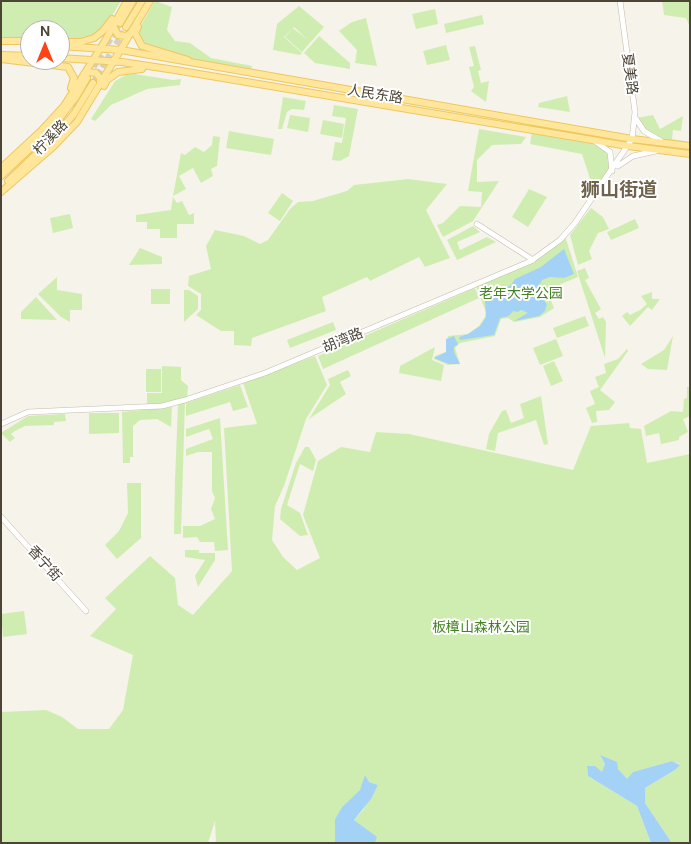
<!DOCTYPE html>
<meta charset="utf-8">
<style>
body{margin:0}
#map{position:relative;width:691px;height:844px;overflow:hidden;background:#f6f3ea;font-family:"DM Sans",sans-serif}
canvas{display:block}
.frame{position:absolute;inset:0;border:2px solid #4b4437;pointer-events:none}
.north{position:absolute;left:20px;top:20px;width:50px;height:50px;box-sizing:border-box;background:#fff;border:1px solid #b7b4af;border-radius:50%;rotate:0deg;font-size:14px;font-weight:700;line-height:20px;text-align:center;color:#4b4437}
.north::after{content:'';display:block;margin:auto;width:18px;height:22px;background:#ff4319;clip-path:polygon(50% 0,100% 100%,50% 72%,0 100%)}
</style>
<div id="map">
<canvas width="691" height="844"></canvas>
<div class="frame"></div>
<div class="north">N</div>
</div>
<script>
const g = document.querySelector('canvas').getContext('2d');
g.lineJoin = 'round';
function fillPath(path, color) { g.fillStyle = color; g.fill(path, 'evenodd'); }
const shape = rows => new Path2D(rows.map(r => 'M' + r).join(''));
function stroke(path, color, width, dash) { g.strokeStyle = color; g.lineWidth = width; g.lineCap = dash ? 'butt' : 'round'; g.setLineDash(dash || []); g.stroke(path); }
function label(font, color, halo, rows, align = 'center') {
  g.font = font + ' "DM Sans","Noto Sans SC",sans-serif'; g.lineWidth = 4; g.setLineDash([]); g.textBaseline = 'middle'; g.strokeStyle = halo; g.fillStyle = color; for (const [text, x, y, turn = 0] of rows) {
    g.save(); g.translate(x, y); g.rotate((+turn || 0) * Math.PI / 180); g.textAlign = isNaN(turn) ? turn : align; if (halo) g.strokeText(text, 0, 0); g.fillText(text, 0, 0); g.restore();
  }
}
fillPath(shape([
 [1,1,121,1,107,24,95,35,73,40,60,40,60,30,30,30,30,38,1,37],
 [155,1,172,7,167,30,175,41,190,43,211,58,252,66,251,73,204,64,143,46,136,33],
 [662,1,690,1,690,27,686,18,664,15],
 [299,6,324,27,302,52,285,37,293,28,308,40,294,27,284,37,302,53,300,55,273,50,277,24],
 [435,9,438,24,416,29,412,14],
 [482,15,484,24,446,33,444,24],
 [366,18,377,66,355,63,357,50,339,31,352,22],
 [319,36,350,63,350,69,315,63,304,53],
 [446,45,450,60,427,65,423,51],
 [475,46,481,70,478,71,481,83,489,81,486,102,471,91,474,87,469,67,474,66,469,47],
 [134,74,173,80,181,79,180,85,147,89,111,105,95,121,91,119,115,81,126,75],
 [567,96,570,112,538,107,539,103],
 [283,97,306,101,304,110,292,109,287,112,282,129,278,129],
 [334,105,358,109,349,156,340,161,332,160,335,142,342,143,346,118,332,116],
 [290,115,310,118,308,132,287,128],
 [653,115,660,129,683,116,681,131,673,130,672,139,690,142,690,145,667,142,644,129,637,118],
 [323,120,344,124,342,138,320,134],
 [479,129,526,137,521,144,492,145,477,160,477,182,499,181,473,221,443,237,437,225,443,223,460,206,481,207,482,192,468,191],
 [229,131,274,139,271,155,226,148],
 [532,132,583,140,604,149,610,160,609,171,594,191,582,154,530,144],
 [213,136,220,137,217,166,211,169,213,176,201,183,193,168,179,176,186,189,173,196,181,153,185,155,195,147,204,152,212,145],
 [408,179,447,184,426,210,450,258,425,267,419,257,370,281,367,277,322,297,326,311,252,338,251,346,234,345,234,331,221,331,196,315,201,310,201,294,188,286,189,276,211,269,206,246,215,230,244,236,260,244,268,240,290,209,298,202,313,201,347,191,354,185],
 [529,189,547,197,528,227,512,217],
 [282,193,293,201,280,221,268,213],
 [173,197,177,203,182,201,189,215,194,213,194,224,177,224,177,238,160,238,160,229,147,229,147,222,136,222,136,215,171,210],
 [591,208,603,217,609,229,598,233,589,251,592,259,578,265,570,235],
 [70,214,73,228,53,233,50,218],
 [635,219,639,228,611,240,607,232],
 [473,226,480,232,457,242,460,250,487,237,496,242,457,260,447,240],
 [565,236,578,277,547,290,554,308,540,317,514,322,508,318,501,319,495,336,460,343,455,348,460,364,448,365,434,359,435,356,446,352,448,336,468,334,479,326,485,317,486,312,476,286,531,262],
 [140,248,162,257,162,264,129,265],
 [585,268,589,278,585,280,601,309,595,313,599,319,603,317,606,322,605,358,577,271],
 [57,277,57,290,82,294,82,310,70,310,70,322,61,317,38,294],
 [475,288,479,298,323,369,318,356],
 [151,289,170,289,170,304,151,304],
 [184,290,189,290,198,296,198,309,184,322],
 [652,292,652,299,660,299,652,310,648,307,630,326,622,316,627,312,630,315,640,310,647,304,641,296],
 [36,297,57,320,21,319,21,312],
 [585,316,589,326,557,338,553,328],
 [333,322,336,330,290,348,287,340],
 [673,336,667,370,648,369,641,364,664,350],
 [556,339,563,356,540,365,533,348],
 [435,347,432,360,444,365,441,381,399,373,400,366],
 [627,349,628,351,600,390,615,402,609,410,596,411,597,422,592,423,586,408,595,404,590,391,599,387,595,377,606,373,604,364,618,359],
 [315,356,327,385,306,419,284,486,275,506,272,540,283,557,297,570,320,558,303,515,318,461,341,447,370,452,376,432,409,434,573,470,591,426,629,423,630,428,641,429,647,463,690,454,690,843,672,843,645,803,645,788,675,770,680,764,672,761,633,772,627,780,618,769,600,755,605,764,602,773,587,766,588,776,637,806,651,843,375,843,376,837,354,820,363,810,378,785,369,782,342,807,335,819,335,843,216,843,215,821,208,843,1,843,1,712,46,710,62,717,78,729,109,729,123,710,133,655,90,636,116,609,105,598,150,556,175,578,178,605,193,615,232,571,224,428,257,424,243,383],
 [554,361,563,381,551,386,543,366],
 [162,366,181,367,181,380,188,386,187,398,162,404,147,405,147,393,162,393],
 [146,369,161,369,161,392,146,392],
 [348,370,351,376,340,382,346,394,309,419,330,385,328,379],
 [240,385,248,407,233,411,230,402,186,416,186,403],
 [687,387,690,387,690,416,683,419,688,432,679,437,679,440,661,444,659,433,646,436,644,426,671,411,683,412,684,399,687,398],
 [541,396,548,444,544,445,536,420,498,433,495,451,486,449,489,434,502,411,506,410,511,423,524,418,520,404],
 [185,401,181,534,174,534,175,480,178,404],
 [172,407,171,427,157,419,140,420,133,426,133,457,130,457,130,463,123,463,122,412],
 [89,413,119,413,119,433,89,434],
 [65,414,66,421,54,422,54,425,25,426,15,431,11,434,15,438,10,442,1,433,28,416],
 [220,418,228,550,215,551,214,542,200,542,197,537,183,538,183,526,200,526,215,519,211,509,215,498,212,491,212,452,198,452,186,456,186,449,213,439,209,429,186,437,186,429],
 [305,447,309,447,316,460,313,471,300,464,287,505,300,513,308,535,300,536,280,519,281,509,296,463],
 [127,483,141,483,141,538,117,559,105,545,119,531,128,513],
 [185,550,199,550,199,553,215,553,215,560,198,587,195,576,205,560,185,557],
 [24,611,27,634,3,637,1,614]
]), '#d0edb1');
fillPath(shape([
 [564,249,574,274,564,278,550,277,542,280,538,287,540,296,547,304,545,311,539,316,514,321,528,313,521,310,518,312,513,311,509,316,500,318,494,335,460,340,459,337,468,334,480,326,486,317,485,300,511,285,515,279,541,267],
 [454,336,458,344,454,347,454,352,460,364,449,364,434,358,446,352,446,339],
 [600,755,617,762,618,769,627,779,633,772,672,761,680,765,675,770,645,788,645,803,672,843,651,843,637,806,588,776,587,766,595,766,602,772,605,764],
 [365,775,369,782,378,785,371,799,354,820,377,837,375,843,335,843,335,819,342,807,360,790]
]), '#a3d2f6');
stroke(shape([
 [89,75,120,23],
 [93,83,126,27]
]), '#d4d0c6', 6, [6, 3]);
const minor = shape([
 [636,119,644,131,661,141],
 [596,142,610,152,612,171],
 [618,166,633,156,656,151],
 [477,224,533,260],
 [1,424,28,412,162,406,185,400,265,373,531,261,560,240,575,223,632,139,635,112,620,1],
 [1,517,86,611]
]);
const major = shape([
 [120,23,133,1],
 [113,26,118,35,126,36,131,33],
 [126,27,142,1],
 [138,27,135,33,142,46,188,60],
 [1,41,30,41],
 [60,42,81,42,94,38,103,31,112,19],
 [60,46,121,50,632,139,690,146],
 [1,55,30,56],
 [60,58,122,62,175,70,628,146,690,154],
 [1,59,68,67,74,78,71,88],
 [84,74,88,72,96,73,100,78,100,84],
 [104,86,107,80,118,72,142,69],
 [1,168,41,131,64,106,105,41,127,1],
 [1,176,53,127,76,97,87,78],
 [8,181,55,136,74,114,93,83],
 [1,192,53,147,77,122,150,1]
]);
stroke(minor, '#c3bcac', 6);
stroke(major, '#edc861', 8);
stroke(minor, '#fff', 5);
stroke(major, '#ffe69b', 6);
label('14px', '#4b4437', '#fff', [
 ["夏美路",629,74,82],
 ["人民东路",375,95,9],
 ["柠溪路",51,138,-46],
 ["胡湾路",343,341,-23],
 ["香宁街",44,564,48]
]);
label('14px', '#458325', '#fff', [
 ["老年大学公园",521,294],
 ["板樟山森林公园",481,628]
]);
label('bold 19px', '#6f634e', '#fff', [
 ["狮山街道",619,191]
]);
</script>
